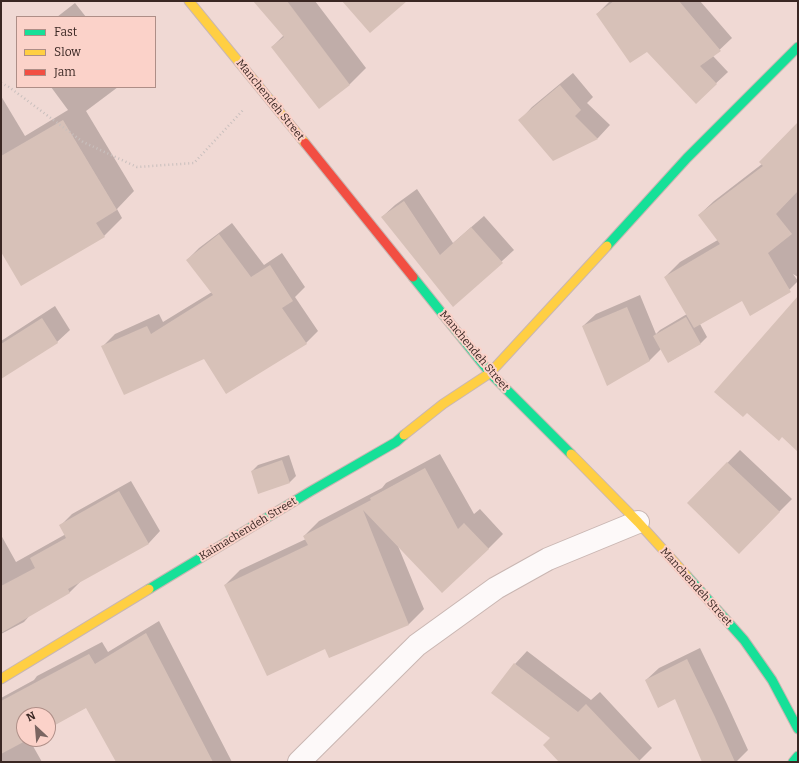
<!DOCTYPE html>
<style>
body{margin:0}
#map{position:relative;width:799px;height:763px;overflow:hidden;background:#f0d9d4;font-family:Bitter,serif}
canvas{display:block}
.frame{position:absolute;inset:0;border:2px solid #3a2723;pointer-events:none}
.legend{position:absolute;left:16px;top:16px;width:140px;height:72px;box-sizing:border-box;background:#fbd2c9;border:1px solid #ae8e87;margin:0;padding:5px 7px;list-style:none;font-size:12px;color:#3a2723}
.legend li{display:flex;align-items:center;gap:8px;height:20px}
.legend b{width:20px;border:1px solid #ae8e87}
.north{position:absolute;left:16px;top:707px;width:40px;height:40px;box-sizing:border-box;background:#fbd2c9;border:1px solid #ae8e87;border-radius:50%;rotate:334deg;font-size:11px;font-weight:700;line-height:16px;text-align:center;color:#3a2723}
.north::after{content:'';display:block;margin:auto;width:14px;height:18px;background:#7a6561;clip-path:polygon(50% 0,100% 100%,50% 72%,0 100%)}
</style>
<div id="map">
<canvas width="799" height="763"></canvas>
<div class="frame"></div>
<ul class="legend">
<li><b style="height:5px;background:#16e098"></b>Fast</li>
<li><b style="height:5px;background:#ffcf43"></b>Slow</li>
<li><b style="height:5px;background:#f24e42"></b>Jam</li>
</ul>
<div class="north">N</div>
</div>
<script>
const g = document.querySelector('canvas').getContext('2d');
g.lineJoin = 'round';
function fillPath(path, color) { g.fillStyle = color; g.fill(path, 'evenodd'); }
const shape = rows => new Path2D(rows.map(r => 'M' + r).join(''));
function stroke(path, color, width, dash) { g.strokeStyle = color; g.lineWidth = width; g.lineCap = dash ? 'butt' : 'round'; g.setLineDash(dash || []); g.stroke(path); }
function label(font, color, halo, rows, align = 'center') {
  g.font = font + ' Bitter,serif'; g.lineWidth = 4; g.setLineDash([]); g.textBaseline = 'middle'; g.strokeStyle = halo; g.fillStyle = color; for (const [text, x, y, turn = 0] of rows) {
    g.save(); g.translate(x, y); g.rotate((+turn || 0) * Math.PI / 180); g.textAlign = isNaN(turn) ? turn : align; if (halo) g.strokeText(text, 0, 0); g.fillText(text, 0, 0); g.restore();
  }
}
fillPath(shape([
 [254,1,315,1,366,68,350,84,319,108,272,47,284,35],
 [610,1,700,1,732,38,713,56,728,72,696,102,647,50,597,14],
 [75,3,86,17,57,17],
 [573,73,593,97,587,103,610,125,598,138,553,160,520,120,532,107],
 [51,87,118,87,86,111,134,191,117,209,122,218,104,236,1,250,1,96,25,136,68,110],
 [798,123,798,277,793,274,798,281,783,296,742,300,700,324,707,337,701,343,669,362,661,349,649,361,583,326,596,314,640,295,656,334,660,330,687,314,665,277,680,262,728,234,699,215,714,201,762,164],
 [417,189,453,243,484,216,514,250,453,306,382,217,395,205],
 [232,223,264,265,282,253,305,287,295,297,318,331,306,343,103,346,115,334,159,314,163,322,212,292,187,260,199,248],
 [55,306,70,330,57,342,1,369,1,341],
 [740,450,792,499,739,552,688,503],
 [440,454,474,514,480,509,503,534,488,549,398,546,424,609,409,624,330,657,325,647,225,585,240,570,306,539,304,536,319,521,382,488,386,483],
 [289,455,296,476,290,482,259,492,252,471,258,465],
 [131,481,160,531,149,543,81,581,70,592,31,614,24,622,1,634,1,535,16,562,66,534,61,525,72,514],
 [159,621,232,762,117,762,87,707,48,728,48,715,24,715,24,739,29,739,42,762,1,762,1,698,34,680,37,676,102,642,108,652],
 [700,648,727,704,748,750,736,762,703,762,676,698,646,680,659,668],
 [527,651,591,700,600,692,652,748,638,762,561,762,551,738,515,664]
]), '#0003');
fillPath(shape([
 [253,1,287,1,350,85,319,109,271,47,284,37],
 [342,1,407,1,370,33],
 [614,1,679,1,721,51,700,66,717,84,696,104,647,52,630,63,596,14],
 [560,85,581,110,575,116,598,139,553,161,518,120],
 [63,120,117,210,96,223,105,237,21,286,1,252,1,156],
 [798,122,798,191,776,214,792,234,768,253,791,292,750,316,742,301,694,328,664,277,720,244,698,215,763,166,759,162],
 [404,201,440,255,471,227,503,263,453,307,381,217],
 [219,234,251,277,270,265,293,301,282,308,307,344,226,394,204,359,124,395,101,346,147,326,151,334,213,295,186,260],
 [798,296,798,452,782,437,779,441,747,413,743,417,714,392],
 [627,307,650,361,607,386,582,326],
 [686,317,701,344,668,363,653,336],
 [42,318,58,343,1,379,1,344],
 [282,460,290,483,258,494,251,471],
 [727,462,780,512,739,554,687,503],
 [425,468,458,529,464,523,489,549,442,593,363,510,409,625,329,658,325,649,267,676,224,585,308,545,303,536,371,500,370,498],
 [119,491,149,544,68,589,70,593,1,633,1,586,35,568,30,558,66,538,59,525],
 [146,633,213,762,116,762,86,708,48,729,48,715,24,715,24,739,29,739,1,754,1,701,89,654,95,664],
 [687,659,715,717,735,762,702,762,675,699,658,708,645,680],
 [514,663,578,712,586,704,641,762,559,762,543,745,550,738,491,693]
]), '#d7c1b8');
const street = shape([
 [299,762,417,645,496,588,548,559,638,522]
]);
const fast = shape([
 [607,246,687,158,798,47],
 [413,277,490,373,571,454],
 [687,576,744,640,772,680,798,729],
 [149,589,311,491,396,442,404,435],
 [793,762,798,756]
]);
const slow = shape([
 [189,1,305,143],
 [404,435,443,404,490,373,607,246],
 [571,454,638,522,687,576],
 [1,679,149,589]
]);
const jam = shape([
 [305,143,413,277]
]);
stroke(street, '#c9b6b2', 24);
stroke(fast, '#c9b6b2', 11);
stroke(slow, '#c9b6b2', 11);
stroke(jam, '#c9b6b2', 11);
stroke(shape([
 [1,83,9,87,83,142,137,167,194,163,244,109]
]), '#c8bfbd', 2.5, [1, 3]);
stroke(street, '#fdf9f9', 22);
stroke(fast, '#16e098', 9);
stroke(slow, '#ffcf43', 9);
stroke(jam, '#f24e42', 9);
label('11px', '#3a2723', '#fbd2c9', [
 ["Manchendeh Street",270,100,51],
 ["Manchendeh Street",474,351,50],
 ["Kaimachendeh Street",248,529,-31],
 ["Manchendeh Street",696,587,48]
]);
</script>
